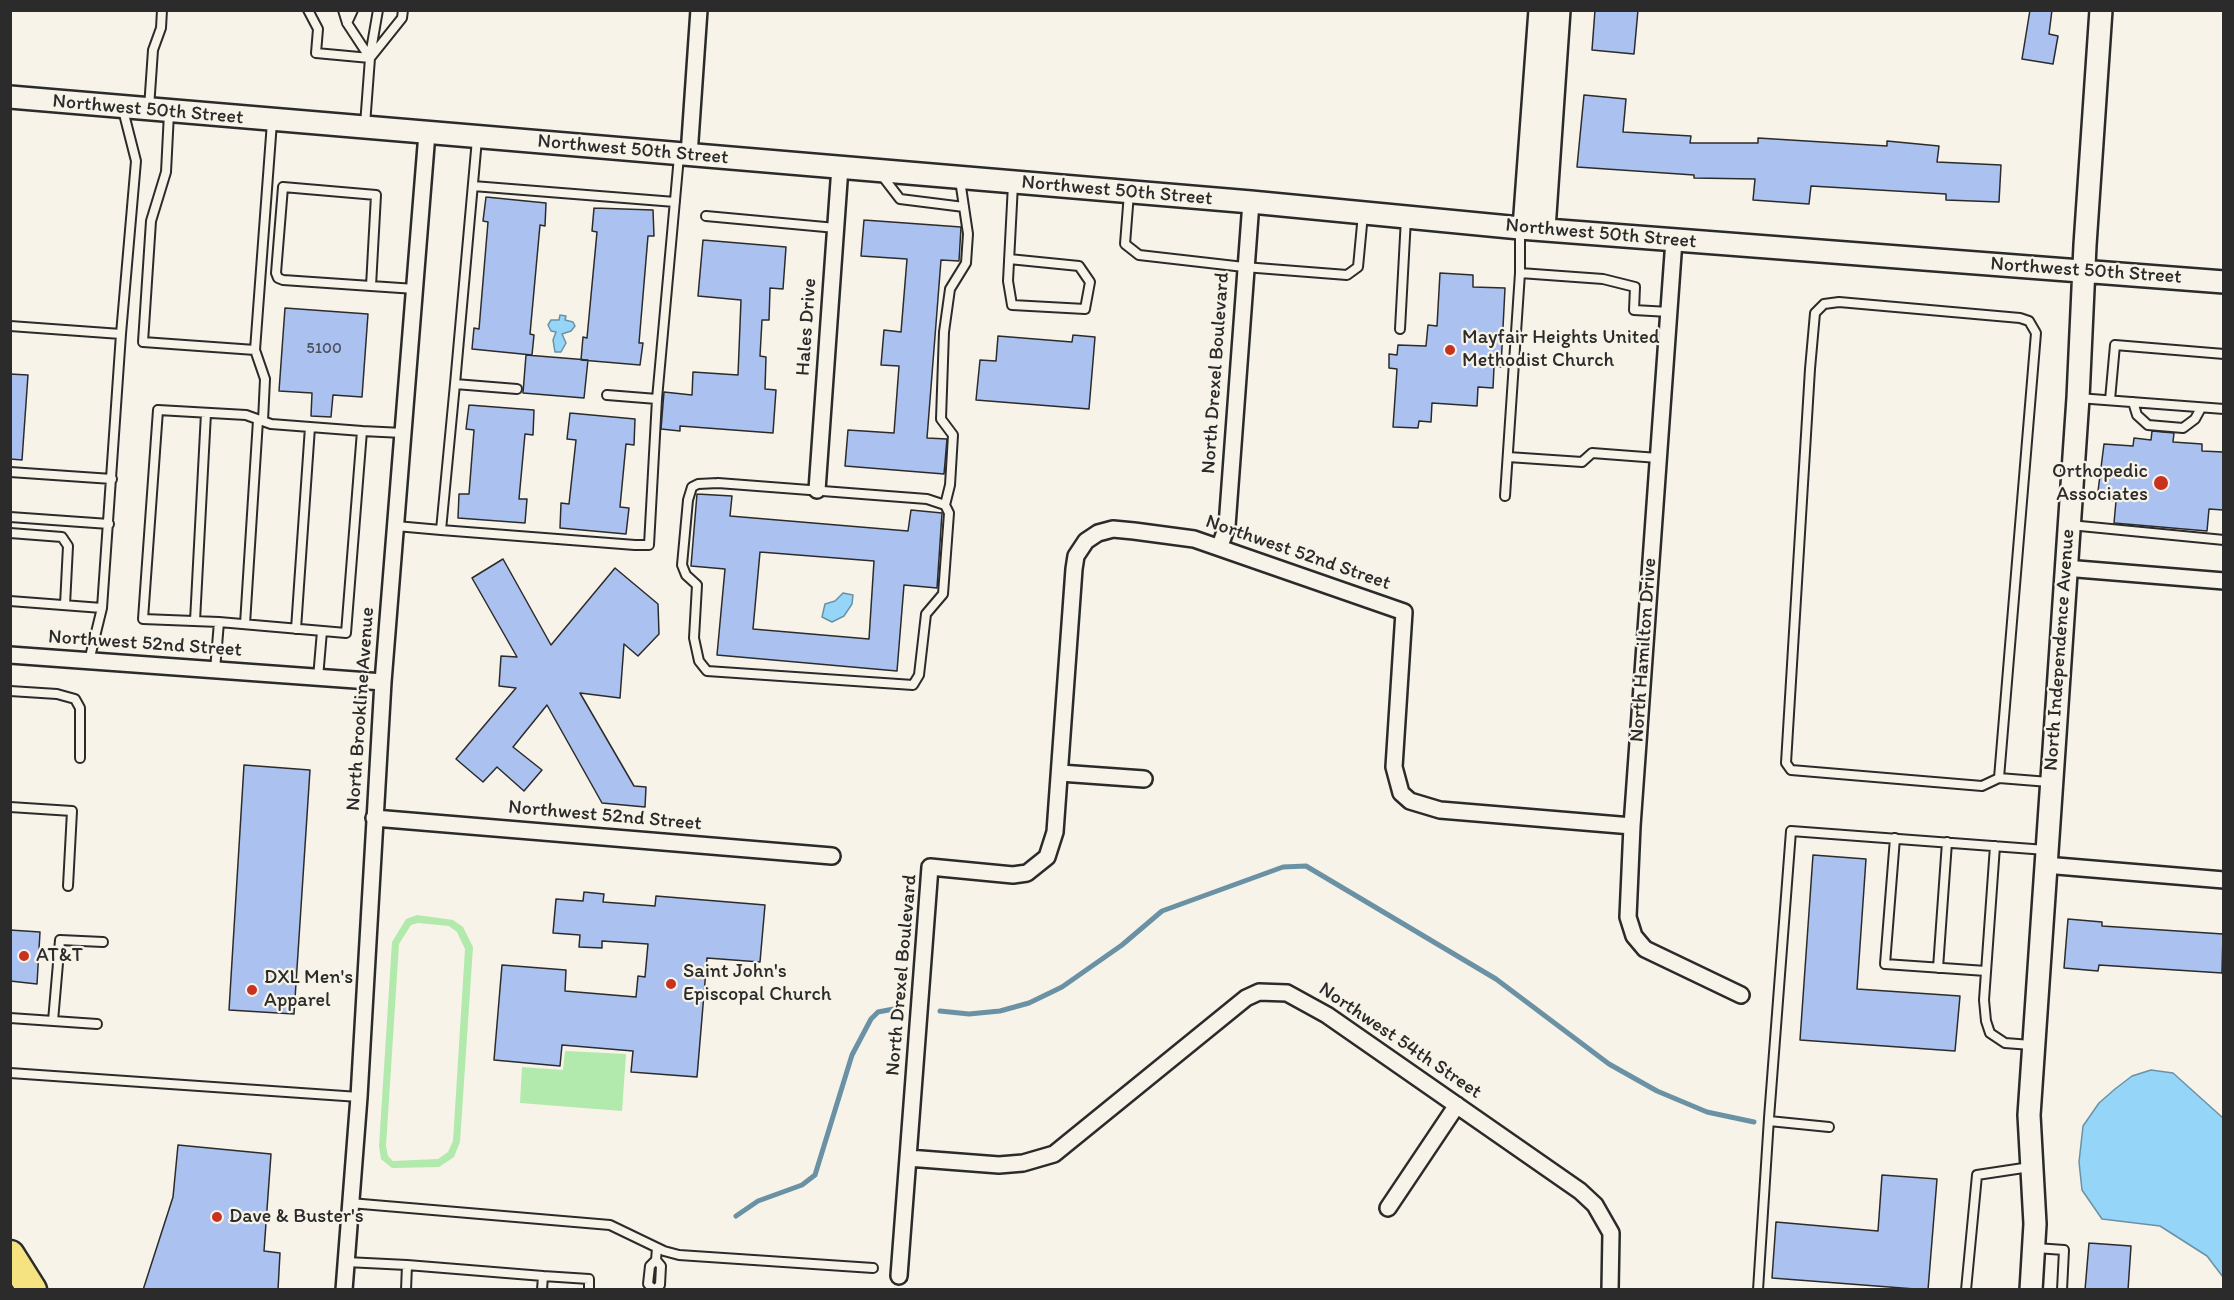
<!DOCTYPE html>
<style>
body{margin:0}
#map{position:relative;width:2234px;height:1300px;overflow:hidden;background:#f7f3e8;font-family:Itim,sans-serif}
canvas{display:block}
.frame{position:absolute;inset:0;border:12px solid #2b2b2b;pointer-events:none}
</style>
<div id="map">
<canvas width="2234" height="1300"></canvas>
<div class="frame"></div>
</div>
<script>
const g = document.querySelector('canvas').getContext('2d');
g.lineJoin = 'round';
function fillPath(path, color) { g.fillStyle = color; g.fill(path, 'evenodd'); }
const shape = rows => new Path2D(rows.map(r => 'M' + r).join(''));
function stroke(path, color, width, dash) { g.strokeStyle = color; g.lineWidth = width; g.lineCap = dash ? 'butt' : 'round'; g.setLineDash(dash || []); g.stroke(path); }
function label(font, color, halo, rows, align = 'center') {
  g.font = font + ' Itim,sans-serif'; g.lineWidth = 4.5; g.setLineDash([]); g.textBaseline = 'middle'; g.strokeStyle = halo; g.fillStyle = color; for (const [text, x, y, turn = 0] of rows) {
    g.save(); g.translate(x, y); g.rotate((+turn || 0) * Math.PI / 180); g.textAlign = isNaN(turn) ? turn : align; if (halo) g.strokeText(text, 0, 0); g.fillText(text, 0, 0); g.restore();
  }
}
fillPath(shape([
 [417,915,453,920,463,927,473,947,460,1142,454,1157,439,1167,392,1168,381,1159,379,1146,392,942,406,919],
 [418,923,449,926,457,932,465,949,453,1141,448,1152,438,1159,393,1161,388,1156,386,1146,399,944,411,925],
 [565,1051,626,1054,622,1111,520,1103,522,1067,563,1070]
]), '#b2e9ac');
const water = shape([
 [560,315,566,316,565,320,573,322,575,326,571,331,562,334,566,343,561,352,555,352,553,340,556,332,551,331,548,325,551,320,559,320,560,315],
 [843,593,853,595,852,604,844,616,832,622,822,617,825,604,835,601,843,593],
 [2151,1070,2173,1073,2223,1118,2223,1277,2207,1256,2160,1226,2102,1219,2082,1190,2079,1162,2083,1126,2099,1103,2115,1089,2132,1076,2151,1070]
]);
fillPath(water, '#95d5f7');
stroke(water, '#6b91a5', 1.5);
stroke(shape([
 [940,1011,969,1014,1000,1011,1029,1003,1062,987,1122,945,1162,911,1283,867,1306,866,1496,979,1609,1064,1657,1091,1707,1112,1754,1122],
 [736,1216,758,1201,802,1185,815,1175,852,1055,871,1019,878,1012,899,1008]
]), '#6b91a5', 5);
const building = shape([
 [1595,10,1638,10,1634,54,1592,50,1595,10],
 [2030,10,2052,10,2049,34,2058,36,2053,64,2022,59,2030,10],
 [1584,95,1626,99,1623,132,1691,136,1690,143,1758,143,1758,138,1887,146,1887,141,1939,146,1937,162,2001,165,1999,202,1946,200,1946,194,1811,186,1809,204,1753,200,1755,179,1694,178,1694,175,1577,167,1584,95],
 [486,197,546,203,545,226,540,225,530,334,534,335,532,355,472,349,474,328,479,329,488,222,483,221,486,197],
 [594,208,653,210,654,236,648,236,639,343,643,343,640,365,581,360,583,337,587,338,597,232,592,231,594,208],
 [864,220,961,227,959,261,941,260,927,438,947,439,944,474,845,466,848,430,894,433,899,366,881,365,884,330,901,332,907,259,861,256,864,220],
 [703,240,786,247,783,289,770,288,769,320,762,320,760,356,766,357,765,389,776,390,773,433,680,426,680,431,661,429,664,392,692,395,693,372,738,375,741,300,698,296,703,240],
 [1440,273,1473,275,1473,287,1505,288,1501,367,1494,367,1493,388,1478,387,1477,406,1432,403,1431,422,1419,421,1418,428,1393,427,1397,369,1389,368,1389,354,1397,355,1398,345,1426,346,1428,325,1437,326,1440,273],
 [285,308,368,314,362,397,333,395,331,417,311,416,312,393,279,391,285,308],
 [1073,335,1095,337,1089,409,976,400,980,360,996,361,998,336,1072,342,1073,335],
 [526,355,588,360,584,398,523,393,526,355],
 [10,374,28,375,22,460,10,459,10,374],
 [469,405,534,410,533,435,525,434,519,499,527,499,525,523,458,518,459,494,469,494,474,430,466,429,469,405],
 [570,413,635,419,634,445,626,444,620,507,629,508,626,534,560,528,561,503,569,504,576,440,567,439,570,413],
 [2152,431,2174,433,2173,442,2202,444,2202,451,2223,452,2223,510,2209,509,2207,531,2114,523,2116,501,2097,499,2104,444,2133,446,2134,438,2151,440,2152,431],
 [697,494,732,496,730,516,908,531,911,510,942,513,937,588,904,585,897,671,717,655,725,569,691,566,697,494],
 [760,552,874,561,869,639,753,629,760,552],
 [503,559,551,645,615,568,658,604,659,634,638,656,624,644,620,698,580,693,634,786,646,787,645,807,602,803,547,705,513,747,542,770,524,791,497,767,483,782,456,759,516,688,499,686,501,656,517,657,472,578,503,559],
 [244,765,310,770,294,1014,229,1010,244,765],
 [1813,855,1866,859,1857,989,1960,996,1955,1051,1800,1040,1813,855],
 [584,892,604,894,603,902,655,906,656,896,765,905,760,962,707,958,697,1077,631,1072,633,1051,562,1045,560,1066,494,1060,502,965,566,970,565,991,636,997,638,976,645,977,648,944,602,941,602,948,579,947,580,935,553,933,556,899,583,901,584,892],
 [2068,919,2102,922,2102,926,2223,934,2222,973,2099,965,2098,971,2064,968,2068,919],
 [10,930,40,932,37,984,10,981,10,930],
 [178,1145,271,1154,264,1251,280,1253,278,1290,143,1290,173,1197,178,1145],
 [1882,1175,1937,1179,1928,1290,1772,1278,1776,1222,1878,1231,1882,1175],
 [2089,1243,2131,1246,2128,1290,2085,1290,2089,1243]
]);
fillPath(building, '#abc2f0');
stroke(building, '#2b2b2b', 1.5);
const lane = shape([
 [308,10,318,29,316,53,370,58,365,125],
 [343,10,347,23,370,58],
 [347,23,353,10],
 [370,56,378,10],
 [370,58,402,18,403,10],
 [149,108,153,50,161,28,162,10],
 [169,113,166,172,151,221,143,342,255,350,272,122],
 [477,139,455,384,517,389],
 [880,173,900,199,964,207],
 [473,186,675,202],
 [1129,193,1125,244,1139,255,1244,267,1347,275,1358,267,1363,214],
 [706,216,836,228],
 [1009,259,1079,266,1090,282,1085,309,1012,305,1008,281,1013,184],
 [1520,273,1603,279,1635,287,1634,310,1669,312],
 [371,286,376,195,283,187,276,273,278,278,283,280,415,289],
 [10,326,121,334,102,608,89,661],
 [1400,329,1406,218],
 [121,334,136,161,123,110],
 [255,350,265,379,263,421],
 [455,384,441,530,635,545,649,545,657,399],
 [607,395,657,399,679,156],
 [2078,398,2224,409],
 [2110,400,2115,345,2224,354],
 [2133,402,2137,415,2148,425,2183,428,2195,419,2201,408],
 [362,431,346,633,219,622,143,619,158,410,246,415,271,424,362,431,403,433],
 [1508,457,1582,462,1592,453,1658,458],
 [10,472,112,479],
 [718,483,927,499,945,505,949,513,943,594,926,614,919,675,913,685,707,671,699,661,694,638,697,585,686,575,682,565,688,500,692,487,698,484,718,483],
 [1505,496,1520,273,1520,229],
 [945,505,950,485,953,435,941,419,944,332,950,289,966,263,968,234,960,180],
 [10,517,109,524],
 [2070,525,2224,540],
 [396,526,441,530],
 [10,533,62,537,68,546,65,605],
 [10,601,102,608],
 [195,621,206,413],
 [245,624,258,420],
 [296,629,310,427],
 [215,670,219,622],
 [318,678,322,631],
 [10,691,57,694,75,699,80,708,80,758],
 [1999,778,2036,333,2029,321,2020,318,1839,302,1824,304,1815,313,1810,369,1786,763,1791,770,1982,786,1999,778,2049,782],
 [10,807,72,811,68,886],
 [1895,838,1885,964,1986,971],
 [1995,846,1984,1000,1986,1021,1990,1033,2005,1043,2031,1045],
 [1938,968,1947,842],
 [10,1018,97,1024],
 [53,1021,60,940,103,942],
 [10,1073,359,1097],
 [1769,1121,1829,1127],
 [350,1203,610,1225,664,1251,679,1255,873,1268],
 [2036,1248,2064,1250,2062,1290],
 [346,1262,407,1265,406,1290],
 [407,1265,543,1276,542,1290],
 [543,1276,589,1279,589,1290],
 [654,1290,648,1284,650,1266,656,1260,657,1248],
 [654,1290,660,1285,661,1266,656,1260],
 [1758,1290,1769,1118,1791,831,2046,850],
 [1966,1290,1977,1175,2030,1167]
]);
const street = shape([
 [689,155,699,10],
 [1674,240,1632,826,1628,917,1634,936,1645,949,1741,995],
 [817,490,840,167],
 [1220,546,1227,526,1251,202],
 [2065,568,2224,581],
 [10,655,383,682],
 [1060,773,1144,779],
 [374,818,832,856],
 [2045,865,2224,880],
 [908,1158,999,1165,1023,1163,1054,1154,1246,998,1259,992,1287,993,1327,1015,1580,1191,1595,1205,1611,1233,1610,1290],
 [1388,1208,1457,1105],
 [899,1276,930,867,1013,875,1027,873,1047,857,1055,832,1074,569,1076,556,1086,541,1098,533,1113,529,1134,531,1194,539,1404,612,1394,767,1401,793,1410,801,1440,810,1632,826],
 [344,1290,359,1097,383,682,427,133]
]);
const secondary = shape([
 [10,97,1251,202,1520,228,2224,282],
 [1524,228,1540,10],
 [1544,229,1559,10],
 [2031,1290,2035,1224,2029,1115,2078,398,2085,245,2101,10]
]);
const highway = shape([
 [10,1255,32,1290]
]);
stroke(lane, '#2b2b2b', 12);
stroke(street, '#2b2b2b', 20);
stroke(secondary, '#2b2b2b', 26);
stroke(highway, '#2b2b2b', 33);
stroke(lane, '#f7f3e8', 8);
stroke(street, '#f7f3e8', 15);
stroke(secondary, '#f7f3e8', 21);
stroke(highway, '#f5e382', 28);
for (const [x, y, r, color] of [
 [1450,350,6,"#c8321e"],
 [2161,483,8,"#c8321e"],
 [24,956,6,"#c8321e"],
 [671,984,6,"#c8321e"],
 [252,990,6,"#c8321e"],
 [217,1217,6,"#c8321e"]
]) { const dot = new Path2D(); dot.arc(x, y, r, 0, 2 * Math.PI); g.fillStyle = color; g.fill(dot); stroke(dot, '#f7f3e8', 2); }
label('16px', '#4b515c', null, [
 ["5100",324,349]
]);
label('20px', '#2b2b2b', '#f7f3e8', [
 ["Northwest 50th Street",148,110,5],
 ["Northwest 50th Street",633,150,5],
 ["Northwest 50th Street",1117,191,5],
 ["Northwest 50th Street",1601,234,5],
 ["Northwest 50th Street",2086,271,4],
 ["Hales Drive",807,327,-86],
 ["North Drexel Boulevard",1216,373,-86],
 ["Northwest 52nd Street",1298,553,19],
 ["Northwest 52nd Street",145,644,4],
 ["North Hamilton Drive",1644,650,-86],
 ["North Independence Avenue",2060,650,-86],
 ["North Brookline Avenue",361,709,-86],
 ["Northwest 52nd Street",605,816,5],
 ["North Drexel Boulevard",902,975,-85],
 ["Northwest 54th Street",1400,1041,34]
]);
label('20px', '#2b2b2b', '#f7f3e8', [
 ["Mayfair Heights United",1462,338],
 ["Methodist Church",1462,361],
 ["Orthopedic",2148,472,"right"],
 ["Associates",2148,495,"right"],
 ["AT&T",36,956],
 ["Saint John's",683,972],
 ["Episcopal Church",683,995],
 ["DXL Men's",264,978],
 ["Apparel",264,1001],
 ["Dave & Buster's",229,1217]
], 'left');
</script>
